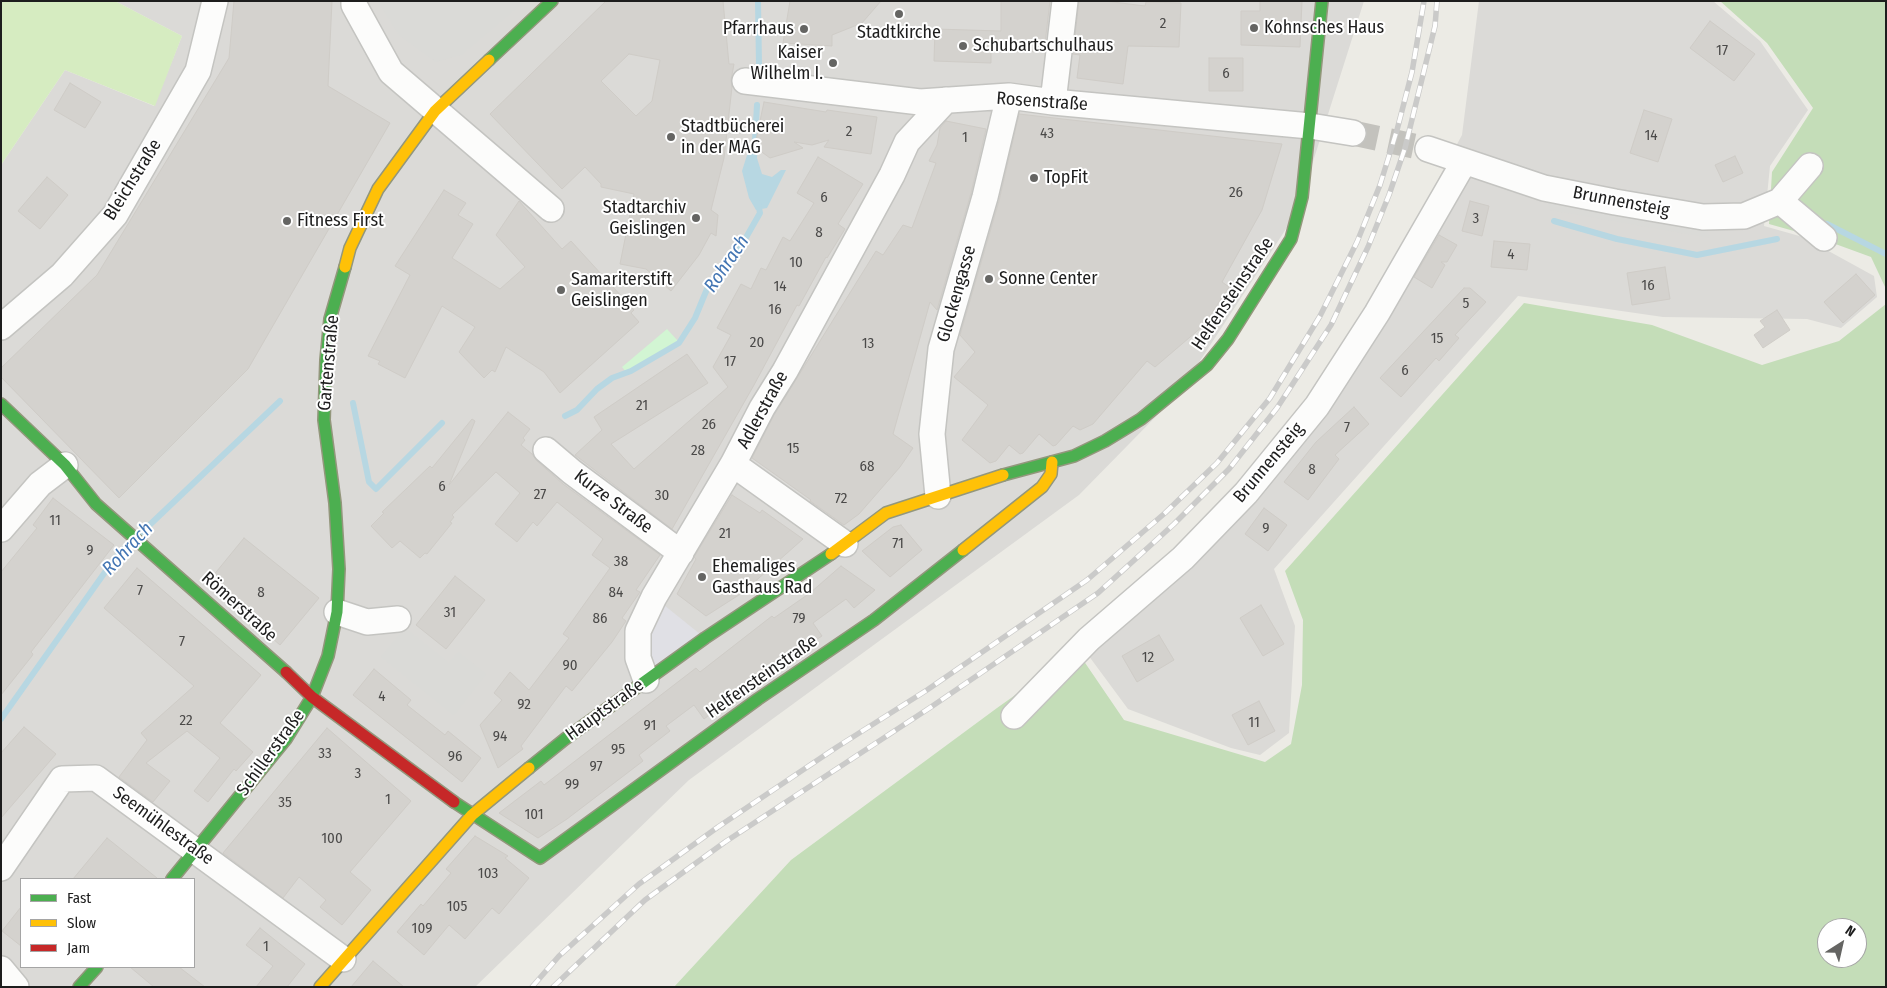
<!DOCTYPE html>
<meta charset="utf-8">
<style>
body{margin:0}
#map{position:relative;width:1887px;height:988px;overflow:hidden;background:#ecebe5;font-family:"Fira Sans Condensed",sans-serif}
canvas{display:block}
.frame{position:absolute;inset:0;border:2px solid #1d1d1d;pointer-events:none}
.legend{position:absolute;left:20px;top:878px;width:175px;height:90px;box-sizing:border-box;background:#fff;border:1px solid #a5a5a5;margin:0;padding:6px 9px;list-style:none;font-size:15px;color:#1d1d1d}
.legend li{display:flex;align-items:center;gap:10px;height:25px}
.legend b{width:25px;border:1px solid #a5a5a5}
.north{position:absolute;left:1817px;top:918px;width:50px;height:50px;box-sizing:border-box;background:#fff;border:1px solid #a5a5a5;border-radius:50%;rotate:35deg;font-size:14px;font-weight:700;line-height:20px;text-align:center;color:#1d1d1d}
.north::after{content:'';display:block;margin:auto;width:18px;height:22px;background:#656563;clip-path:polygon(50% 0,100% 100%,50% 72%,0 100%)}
</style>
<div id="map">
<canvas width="1887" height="988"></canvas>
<div class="frame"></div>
<ul class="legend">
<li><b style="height:6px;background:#4caf50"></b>Fast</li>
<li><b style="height:6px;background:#ffc107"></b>Slow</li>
<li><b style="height:6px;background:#c62828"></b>Jam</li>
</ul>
<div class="north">N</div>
</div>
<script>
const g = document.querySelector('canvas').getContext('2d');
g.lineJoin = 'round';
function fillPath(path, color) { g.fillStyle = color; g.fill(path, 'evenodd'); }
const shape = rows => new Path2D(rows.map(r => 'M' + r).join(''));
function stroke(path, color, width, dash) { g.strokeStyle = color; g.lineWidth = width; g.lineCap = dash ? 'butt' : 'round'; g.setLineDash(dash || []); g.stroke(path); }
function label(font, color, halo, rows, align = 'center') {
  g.font = font + ' "Fira Sans Condensed",sans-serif'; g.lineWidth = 4; g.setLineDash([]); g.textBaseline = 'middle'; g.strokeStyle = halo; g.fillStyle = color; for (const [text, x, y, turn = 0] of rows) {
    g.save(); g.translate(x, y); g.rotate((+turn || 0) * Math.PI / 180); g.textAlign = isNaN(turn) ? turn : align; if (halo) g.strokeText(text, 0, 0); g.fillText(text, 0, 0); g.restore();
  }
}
fillPath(shape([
 [115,1,1364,1,1297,212,1179,393,1079,495,689,780,475,987,1,987,1,165,65,70,154,106,182,36],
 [21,879,194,879,194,967,21,967],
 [1479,1,1713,1,1760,41,1808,110,1770,166,1764,226,1803,237,1874,276,1877,297,1841,328,1807,319,1663,317,1518,296,1274,569,1295,626,1289,733,1260,755,1231,748,1128,709,1077,640,1242,487,1311,415,1462,135]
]), '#dbdad7');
fillPath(shape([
 [1,1,115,1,182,36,155,106,65,70,1,165]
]), '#d6ecc1');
fillPath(shape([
 [1720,1,1886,1,1886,289,1871,257,1819,238,1769,224,1772,172,1813,108,1767,43],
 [1524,303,1652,325,1762,365,1839,341,1886,304,1886,987,674,987,791,860,997,708,1077,651,1124,720,1265,762,1291,744,1302,685,1303,620,1285,571],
 [1827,928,1857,928,1857,958,1827,958]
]), '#c4ddb8');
fillPath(shape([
 [667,329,678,341,626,372,622,367]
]), '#d2f5d3');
fillPath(shape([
 [378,1,525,1,461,55,436,62,399,35],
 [1544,188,1703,217,1710,238,1550,210],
 [405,628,449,663,458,652,486,674,454,715,381,657]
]), '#dadad7');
fillPath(shape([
 [654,597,705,638,646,680]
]), '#e0e0e5');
fillPath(shape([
 [752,146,756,155,762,174,772,177,781,170,786,170,767,208,756,210,749,198,742,171,748,152]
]), '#b7d7e2');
stroke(shape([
 [758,1,759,65],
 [754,158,757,105],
 [1554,221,1617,239,1697,255,1777,239],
 [1827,224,1886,254],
 [353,403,369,482,376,489,442,423],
 [565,416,577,410,597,389,612,378,631,371,679,343,695,318,707,289,736,255,760,213,758,203],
 [139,535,280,401],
 [1,719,115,558,130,543]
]), '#b7d7e2', 6);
const building = shape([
 [234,1,332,1,328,86,390,123,248,369,119,498,1,377,1,368,97,275,229,58,234,1],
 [606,1,723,1,729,64,734,64,731,80,732,87,724,158,711,210,718,215,716,236,711,233,699,255,671,291,646,269,620,264,634,194,601,187,601,184,585,167,562,189,490,114,606,1],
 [629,54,660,60,652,101,636,116,601,81,629,54],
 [790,1,881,1,862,23,832,35,832,46,783,43,790,1],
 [1001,1,1050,1,1044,52,991,50,991,63,934,61,935,29,1001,31,1001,1],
 [1079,1,1105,1,1145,6,1146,2,1181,3,1179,47,1128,46,1123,84,1077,78,1080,55,1073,54,1079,1],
 [1260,1,1302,1,1300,47,1241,45,1241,11,1260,11,1260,1],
 [1710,21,1755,54,1734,81,1690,48,1710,21],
 [1209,58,1243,58,1243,91,1209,91,1209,58],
 [70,83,101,102,85,128,54,110,70,83],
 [764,102,826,112,827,110,877,117,871,154,824,147,829,140,812,145,794,142,803,148,770,158,759,150,756,140,764,102],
 [1644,110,1672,119,1658,162,1630,153,1644,110],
 [1019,114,1282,144,1262,210,1222,282,1229,287,1203,326,1155,367,1147,361,1093,424,1080,430,1073,426,1056,445,1053,446,1039,434,1023,453,1020,454,1009,445,996,461,990,463,962,440,988,405,954,377,975,352,960,335,999,201,1019,114],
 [946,121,986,129,971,193,937,310,930,302,893,434,913,448,900,467,859,514,844,525,810,501,811,500,752,458,774,415,876,251,883,255,903,225,912,228,936,163,929,161,937,145,940,128,946,121],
 [1735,156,1743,173,1723,182,1715,165,1735,156],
 [818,157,863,184,838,224,845,229,827,258,826,257,799,306,797,305,754,385,672,529,575,455,602,430,594,417,687,354,708,383,611,444,634,469,728,387,713,367,731,335,717,328,741,284,751,289,761,268,766,270,783,237,790,241,814,203,797,193,818,157],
 [47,177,68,195,40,229,18,211,47,177],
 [444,190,466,203,458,215,473,224,452,258,500,289,525,267,496,235,519,201,562,249,571,241,634,310,631,313,639,322,560,393,544,372,506,347,495,372,492,370,484,378,459,352,475,327,442,306,405,378,378,364,380,361,368,356,410,275,395,266,444,190],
 [1470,201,1489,206,1482,236,1462,231,1470,201],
 [1439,235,1457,245,1447,262,1441,262,1445,265,1432,288,1414,277,1439,235],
 [1494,241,1530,244,1527,270,1491,267,1494,241],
 [1665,267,1670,299,1632,305,1627,273,1665,267],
 [1856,274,1875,295,1843,323,1824,302,1856,274],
 [1464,288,1470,288,1486,302,1455,335,1459,338,1439,361,1436,358,1401,397,1380,378,1464,288],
 [1777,310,1790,330,1763,348,1754,335,1765,327,1760,321,1777,310],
 [1354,407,1369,424,1335,455,1339,459,1308,500,1284,482,1316,442,1354,407],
 [508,412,530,429,523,438,525,440,521,445,532,454,537,461,563,484,660,555,636,590,640,592,622,618,626,621,612,642,572,691,566,686,521,746,523,749,498,768,480,725,502,700,494,693,510,672,529,690,569,638,563,634,610,568,592,555,603,539,557,502,537,526,533,522,517,542,495,524,520,493,496,472,452,515,454,517,450,522,452,523,427,554,425,553,420,558,400,541,392,548,371,526,384,513,382,512,430,466,432,468,472,419,475,421,449,485,508,412],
 [732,495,760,513,762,510,803,539,742,593,706,616,677,594,696,559,694,557,732,495],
 [53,498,114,545,31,652,33,654,32,656,1,695,1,572,37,528,33,525,53,498],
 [1264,508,1287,525,1268,551,1245,534,1264,508],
 [901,525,922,550,890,577,862,551,893,527,901,525],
 [244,538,319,598,280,645,208,582,244,538],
 [841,566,875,590,854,608,846,599,813,623,822,636,758,678,704,719,694,705,666,726,670,731,639,755,643,761,567,819,538,838,499,813,541,781,544,785,696,668,700,672,772,616,774,618,810,593,841,566],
 [137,568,261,675,220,723,253,752,236,771,234,769,208,802,194,791,220,758,187,731,146,763,170,781,153,802,119,777,147,740,141,733,194,686,104,608,137,568],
 [455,576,485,600,446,649,416,625,455,576],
 [1261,605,1284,644,1263,656,1240,618,1261,605],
 [1159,635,1174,660,1137,682,1122,656,1159,635],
 [374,669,411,700,407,705,445,735,448,731,481,758,462,782,353,695,374,669],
 [1259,701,1275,731,1248,745,1232,715,1259,701],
 [24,727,56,754,1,818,1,753,24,727],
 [327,728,411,801,350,872,371,890,342,925,320,907,326,900,299,877,283,898,223,853,327,728],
 [475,836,508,856,505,858,529,878,499,914,492,908,465,939,449,925,424,955,397,932,421,904,423,906,451,873,446,869,475,836],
 [107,838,157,878,157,879,73,879,107,838],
 [21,907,21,946,2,931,21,907],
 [260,928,305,964,287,987,256,987,273,966,246,945,260,928],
 [373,961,404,987,351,987,373,961],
 [130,967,179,967,205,987,154,987,130,967]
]);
fillPath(building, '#d4d2ce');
stroke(building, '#cfccc7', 1);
stroke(shape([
 [1353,133,1428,149]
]), '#c3c2bd', 25, [25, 12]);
const street = shape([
 [354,1,354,5,391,72,551,209],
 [745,81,920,102,1009,96,1053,102,1310,126,1353,133],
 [1053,102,1065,1],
 [1428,149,1544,188,1615,202,1703,217,1744,216,1780,201,1810,166],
 [1780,201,1824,238],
 [1,327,62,275,115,215,198,71,215,1],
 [546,450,572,472,681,553],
 [733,464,845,544],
 [938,496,932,434,941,349,985,197,1009,96],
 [1,529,40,484,65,465],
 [337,612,367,622,398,619],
 [646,680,638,658,638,631,654,597,733,464,762,408,785,371,892,175,907,142,946,100],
 [1014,716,1089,639,1183,558,1246,493,1317,406,1377,313,1464,162],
 [1,868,62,779,96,778,343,959],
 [1,969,16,987]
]);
const fast = shape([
 [489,60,552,1],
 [1,404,65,465,96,504,286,672],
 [1003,475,1074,456,1105,441,1141,419,1207,365,1228,339,1291,239,1302,197,1322,1],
 [529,768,565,739,705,638,831,554],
 [454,802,540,858,758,699,874,620,963,550],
 [172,879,286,739,312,697,328,656,337,612,339,569,335,503,324,420,326,360,330,319,345,267],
 [79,987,97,967]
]);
const slow = shape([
 [345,267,350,248,378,189,435,111,489,60],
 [963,550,1042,487,1051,474,1052,462],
 [831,554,886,513,1003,475],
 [320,987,472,815,529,768]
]);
const jam = shape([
 [286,672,312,697,454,802]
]);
stroke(street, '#c4c4c1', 28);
stroke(fast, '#93977c', 14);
stroke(slow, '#93977c', 14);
stroke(jam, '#93977c', 14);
stroke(street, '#fcfcfb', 25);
stroke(fast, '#4caf50', 11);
stroke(slow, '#ffc107', 11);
stroke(jam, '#c62828', 11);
const rail = shape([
 [532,987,559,956,639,884,718,827,837,747,927,690,1087,580,1165,513,1217,463,1270,398,1320,316,1357,242,1380,185,1397,130,1412,72,1424,1],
 [553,987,645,900,725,842,931,707,1098,593,1174,524,1229,469,1277,408,1331,325,1368,247,1389,195,1405,148,1435,26,1437,1]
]);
stroke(rail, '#cacac9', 5.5);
stroke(rail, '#fff', 4, [11]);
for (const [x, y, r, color] of [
 [899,14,5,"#656563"],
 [1254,28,5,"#656563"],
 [804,29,5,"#656563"],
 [963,46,5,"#656563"],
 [833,63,5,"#656563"],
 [671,137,5,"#656563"],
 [1034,178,5,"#656563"],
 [696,218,5,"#656563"],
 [287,221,5,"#656563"],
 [989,279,5,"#656563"],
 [561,290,5,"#656563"],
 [702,577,5,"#656563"]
]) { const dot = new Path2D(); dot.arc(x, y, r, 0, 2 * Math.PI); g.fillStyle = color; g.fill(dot); stroke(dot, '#fff', 2); }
label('15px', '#4b4a49', null, [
 ["2",1163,24],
 ["17",1722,51],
 ["6",1226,74],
 ["2",849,132],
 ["43",1047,134],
 ["14",1651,136],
 ["1",965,138],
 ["26",1236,193],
 ["6",824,198],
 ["3",1476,219],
 ["8",819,233],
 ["4",1511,255],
 ["10",796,263],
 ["16",1648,286],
 ["14",780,287],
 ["5",1466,304],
 ["16",775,310],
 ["15",1437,339],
 ["20",757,343],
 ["13",868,344],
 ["17",730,362],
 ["6",1405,371],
 ["21",642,406],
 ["26",709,425],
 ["7",1347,428],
 ["15",793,449],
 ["28",698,451],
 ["68",867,467],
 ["8",1312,470],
 ["6",442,487],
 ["27",540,495],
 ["30",662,496],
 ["72",841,499],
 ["11",55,521],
 ["9",1266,529],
 ["21",725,534],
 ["71",898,544],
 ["9",90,551],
 ["38",621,562],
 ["7",140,591],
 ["8",261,593],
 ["84",616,593],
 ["31",450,613],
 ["86",600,619],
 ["79",799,619],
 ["7",182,642],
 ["12",1148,658],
 ["90",570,666],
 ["4",382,697],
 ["92",524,705],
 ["22",186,721],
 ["11",1254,723],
 ["91",650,726],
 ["94",500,737],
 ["95",618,750],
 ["33",325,754],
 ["96",455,757],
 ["97",596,767],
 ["3",358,774],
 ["99",572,785],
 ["1",388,800],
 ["35",285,803],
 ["101",534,815],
 ["100",332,839],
 ["103",488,874],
 ["105",457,907],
 ["109",422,929],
 ["1",266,947]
]);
label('18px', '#1d1d1d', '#fff', [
 ["Kohnsches Haus",1264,28],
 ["Pfarrhaus",794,29,"right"],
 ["Stadtkirche",899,33,"center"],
 ["Schubartschulhaus",973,46],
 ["Kaiser",823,53,"right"],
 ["Wilhelm I.",823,74,"right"],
 ["Stadtbücherei",681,127],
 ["in der MAG",681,148],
 ["TopFit",1044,178],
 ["Stadtarchiv",686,208,"right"],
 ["Geislingen",686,229,"right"],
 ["Fitness First",297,221],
 ["Sonne Center",999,279],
 ["Samariterstift",571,280],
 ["Geislingen",571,301],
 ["Ehemaliges",712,567],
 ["Gasthaus Rad",712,588]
], 'left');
label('18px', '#1d1d1d', '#fff', [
 ["Rosenstraße",1042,102,4],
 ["Bleichstraße",133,180,-58],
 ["Brunnensteig",1621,202,11],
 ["Glockengasse",957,294,-74],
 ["Helfensteinstraße",1233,294,-56],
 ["Gartenstraße",329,363,-85],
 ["Adlerstraße",763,410,-61],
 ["Brunnensteig",1269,463,-50],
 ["Kurze Straße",613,502,37],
 ["Römerstraße",239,607,42],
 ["Helfensteinstraße",762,677,-35],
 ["Hauptstraße",605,710,-36],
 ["Schillerstraße",271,753,-54],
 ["Seemühlestraße",163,826,36]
]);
label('italic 19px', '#4375b3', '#fff', [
 ["Rohrach",727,264,-56],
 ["Rohrach",128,549,-47]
]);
</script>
